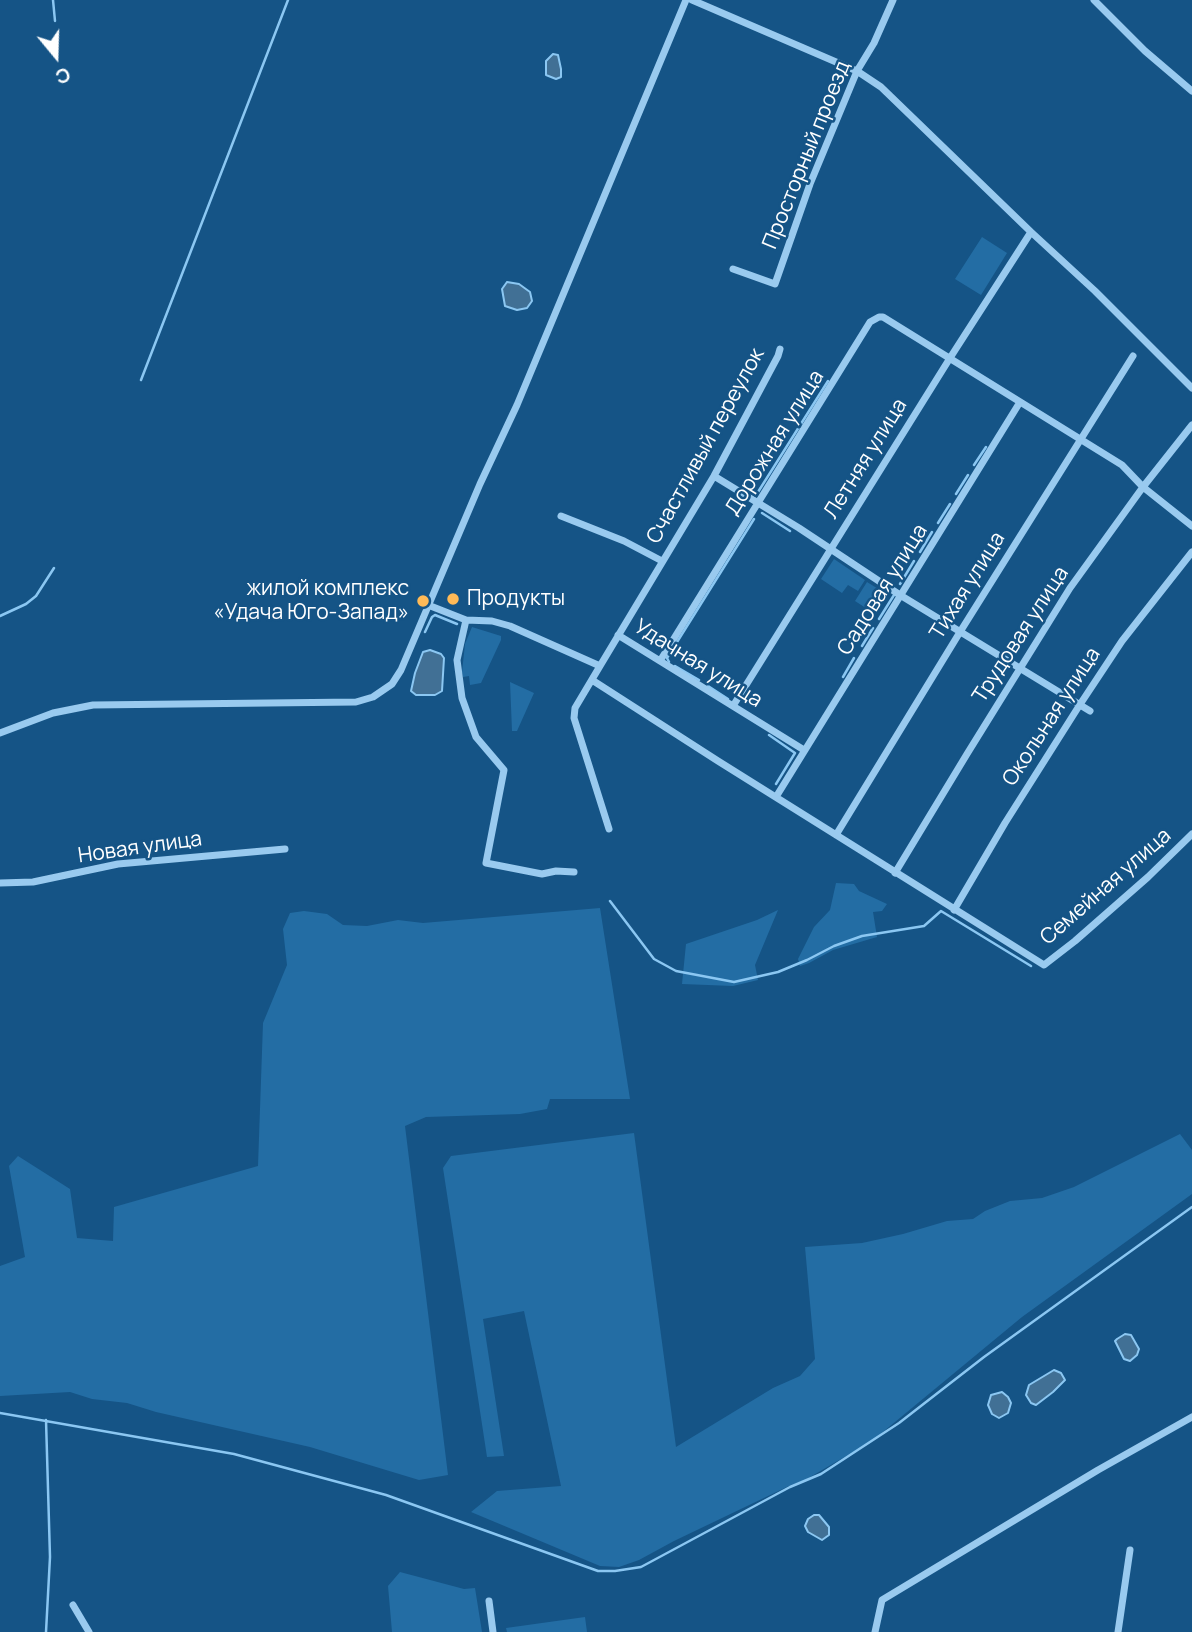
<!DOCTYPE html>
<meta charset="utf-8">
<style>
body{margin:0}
#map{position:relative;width:1192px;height:1632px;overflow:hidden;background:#155486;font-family:Manrope,sans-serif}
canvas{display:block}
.north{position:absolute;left:21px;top:21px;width:70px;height:70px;-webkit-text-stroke:5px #155486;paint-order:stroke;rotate:161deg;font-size:19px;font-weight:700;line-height:28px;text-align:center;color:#fff}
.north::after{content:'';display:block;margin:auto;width:24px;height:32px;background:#fff;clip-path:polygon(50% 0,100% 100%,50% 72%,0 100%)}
</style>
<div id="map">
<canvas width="1192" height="1632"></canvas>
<div class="north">С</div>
</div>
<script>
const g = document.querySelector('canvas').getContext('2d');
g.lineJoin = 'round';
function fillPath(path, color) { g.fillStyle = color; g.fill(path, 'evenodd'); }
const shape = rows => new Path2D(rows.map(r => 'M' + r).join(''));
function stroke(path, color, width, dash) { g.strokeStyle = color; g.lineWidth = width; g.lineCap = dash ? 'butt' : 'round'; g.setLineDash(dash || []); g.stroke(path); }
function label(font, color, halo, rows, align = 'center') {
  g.font = font + ' Manrope,sans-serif'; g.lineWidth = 5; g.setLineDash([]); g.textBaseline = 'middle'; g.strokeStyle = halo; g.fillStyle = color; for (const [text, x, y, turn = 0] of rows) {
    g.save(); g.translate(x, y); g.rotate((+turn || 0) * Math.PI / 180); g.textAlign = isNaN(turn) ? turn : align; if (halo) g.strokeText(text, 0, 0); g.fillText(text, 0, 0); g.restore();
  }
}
fillPath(shape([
 [982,237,1007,253,981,295,955,279],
 [834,559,865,580,858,591,848,585,842,593,821,579],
 [867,582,888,595,875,614,855,601],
 [472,627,501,636,501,640,481,683,470,685,469,676,463,677,462,672,465,644],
 [510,682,534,693,517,731,512,731],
 [836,883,854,884,859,891,887,904,882,911,873,912,877,937,833,950,809,963,800,966,798,959,814,927,830,910],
 [600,908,630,1099,550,1099,547,1109,520,1114,426,1117,405,1126,448,1475,419,1480,310,1447,156,1412,127,1403,92,1399,70,1392,0,1396,0,1266,25,1257,9,1166,18,1156,70,1189,77,1238,113,1241,114,1207,258,1166,263,1023,287,965,283,929,290,913,304,911,327,914,343,925,367,926,398,920,423,923],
 [778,910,755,965,758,980,733,986,682,984,686,944,757,920],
 [634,1133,676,1447,773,1388,800,1376,815,1359,805,1247,862,1243,903,1234,947,1221,973,1219,985,1211,1010,1201,1042,1198,1074,1187,1180,1134,1192,1150,1192,1194,1022,1317,872,1441,805,1480,791,1485,674,1541,639,1560,619,1567,600,1566,471,1512,497,1491,561,1486,524,1311,483,1319,504,1456,487,1457,443,1168,451,1156],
 [400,1572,464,1589,475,1588,482,1632,392,1632,388,1586],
 [585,1617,587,1632,507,1632,506,1628]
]), '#236da4');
const water = shape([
 [553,54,558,55,561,69,561,77,556,79,546,75,546,61,553,54],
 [507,282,519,284,530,292,532,301,527,308,517,310,505,306,502,289,507,282],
 [430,650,441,654,444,658,442,691,435,695,416,695,411,691,415,673,423,652,430,650],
 [1125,1334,1131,1335,1139,1349,1137,1355,1130,1361,1124,1359,1115,1341,1117,1339,1125,1334],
 [1054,1370,1061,1373,1065,1380,1053,1392,1036,1405,1031,1403,1026,1395,1029,1385,1054,1370],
 [1002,1392,1008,1397,1011,1403,1008,1413,999,1418,992,1414,988,1405,991,1395,1002,1392],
 [814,1515,819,1515,829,1527,829,1535,822,1540,808,1532,805,1526,808,1519,814,1515]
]);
fillPath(water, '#417095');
stroke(water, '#8bc7f2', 2);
stroke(shape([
 [53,0,55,21],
 [141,380,288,0],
 [974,465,986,447],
 [758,492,828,381],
 [956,494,968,475],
 [762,513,790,531],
 [938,523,950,504],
 [920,552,932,532],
 [900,584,914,561],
 [0,616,26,604,36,596,54,568],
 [879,619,894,595],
 [425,632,432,617,435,615,457,624],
 [862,646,873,628],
 [669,662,667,658,754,519],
 [675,666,699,680],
 [843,677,854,658],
 [708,686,728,699],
 [769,735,795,753,776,784],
 [610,901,654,959,676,971,734,982,778,972,807,960,834,946,862,936,924,926,941,911,1031,966],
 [0,1413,234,1454,386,1495,598,1571,615,1571,641,1567,790,1487,821,1474,899,1423,984,1357,1192,1207],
 [46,1632,50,1557,46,1420]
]), '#8bc7f2', 2.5);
stroke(shape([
 [692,0,857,71,881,87,1031,232,1095,291,1192,388],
 [1094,0,1145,51,1192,91],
 [733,269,775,284,810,184,857,71,874,43,893,0],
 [714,476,799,528,900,595,1090,711],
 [561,516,624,541,662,561],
 [428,605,466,620,492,621,510,626,600,666,714,476,778,356,780,349],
 [466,620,457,660,462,698,476,737,504,770,486,863,542,874,556,871,574,872],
 [618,635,804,750],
 [660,661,870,322,879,317,883,317,1122,465,1143,487,1192,526],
 [600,666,575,708,574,718,609,829],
 [592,680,718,761,1044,965,1075,941,1148,877,1192,834],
 [733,706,950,358,1031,232],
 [0,733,53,713,93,705,356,702,373,697,392,684,401,670,480,484,517,405,686,0],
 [776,797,1020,402],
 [836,835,960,632,1133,356],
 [895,873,967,754,1070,588,1143,487,1192,425],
 [0,883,33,882,118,864,285,849],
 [954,910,1005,823,1079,706,1122,641,1192,552],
 [489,1601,493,1632],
 [73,1605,89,1632],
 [875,1632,882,1600,1098,1470,1192,1417],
 [1118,1632,1130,1550]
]), '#99caef', 7);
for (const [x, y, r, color] of [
 [453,599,7,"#ffba57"],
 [423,601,7,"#ffba57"]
]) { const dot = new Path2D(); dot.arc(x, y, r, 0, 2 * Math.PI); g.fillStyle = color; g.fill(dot); stroke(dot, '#155486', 2.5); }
label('21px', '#fff', '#155486', [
 ["Просторный проезд",807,155,-68],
 ["Дорожная улица",775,443,-58],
 ["Счастливый переулок",706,446,-61],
 ["Летняя улица",866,459,-58],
 ["Тихая улица",968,586,-58],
 ["Садовая улица",883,590,-58],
 ["Трудовая улица",1021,635,-57],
 ["Удачная улица",698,664,32],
 ["Окольная улица",1052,717,-57],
 ["Новая улица",140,848,-8],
 ["Семейная улица",1106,887,-41]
]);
label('21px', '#fff', '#155486', [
 ["жилой комплекс",409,589],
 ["«Удача Юго-Запад»",409,613],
 ["Продукты",467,599,"left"]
], 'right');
</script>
